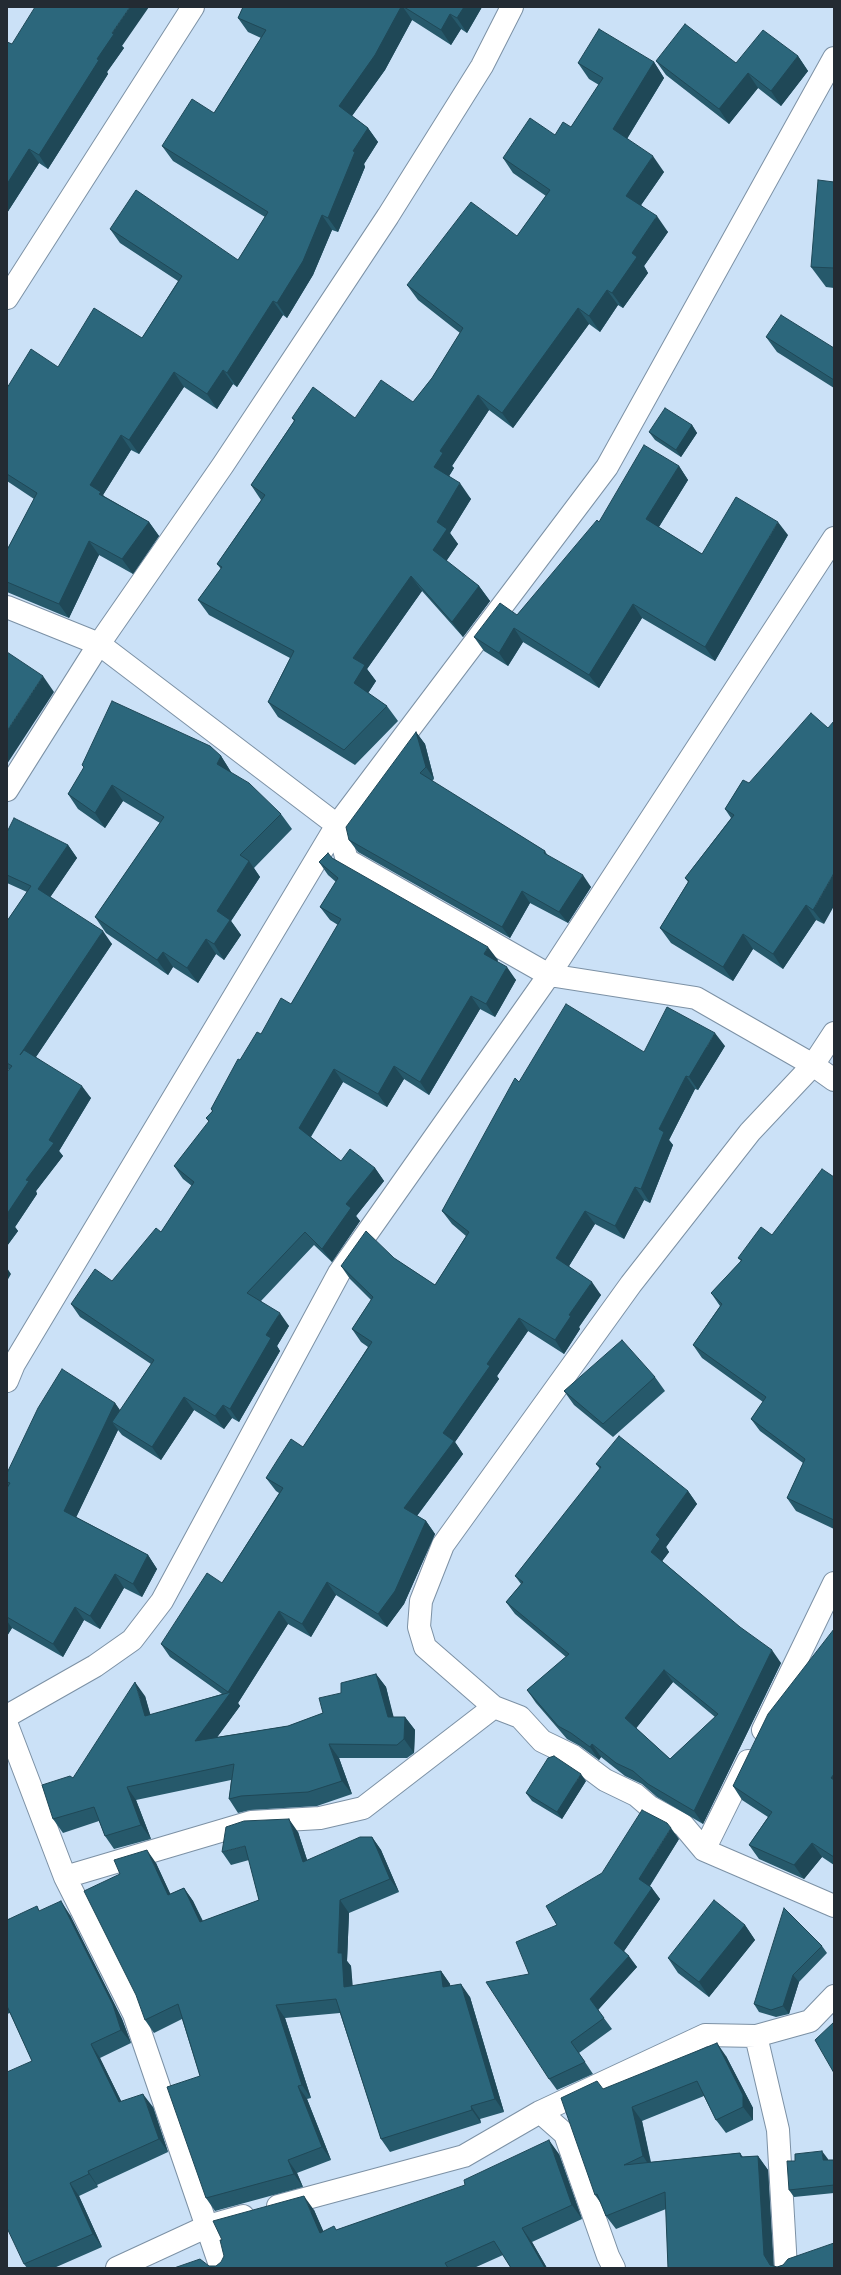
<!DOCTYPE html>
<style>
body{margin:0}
#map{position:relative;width:841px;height:2275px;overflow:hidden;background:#cbe1f7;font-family:Helvetica,sans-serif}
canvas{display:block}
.frame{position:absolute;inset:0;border:8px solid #232b33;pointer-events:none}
</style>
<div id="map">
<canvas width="841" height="2275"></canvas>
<div class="frame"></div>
</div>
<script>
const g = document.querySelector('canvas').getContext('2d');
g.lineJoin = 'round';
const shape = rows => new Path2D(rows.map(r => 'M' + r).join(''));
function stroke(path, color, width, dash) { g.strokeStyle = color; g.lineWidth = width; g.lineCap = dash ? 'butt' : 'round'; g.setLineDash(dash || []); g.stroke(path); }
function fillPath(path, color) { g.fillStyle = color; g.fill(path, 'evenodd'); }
const minor = shape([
 [7,298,193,7],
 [7,607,99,644,337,825,347,860,549,975,696,998,813,1065,834,1080],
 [7,790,99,644,223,465,388,216,482,66,512,7],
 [834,1033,813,1065,750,1132,631,1284,443,1545,421,1601,419,1627,425,1647,494,1707,520,1717,542,1741,573,1756,605,1780,636,1795,650,1807,683,1825,704,1850,834,1906],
 [7,1381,14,1364,337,825,607,467,834,58],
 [7,1716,95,1666,132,1640,162,1601,339,1273,549,975,834,538],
 [7,1725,65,1877,134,2014,221,2268],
 [763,1730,834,1583],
 [704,1850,748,1761],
 [65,1877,251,1822,320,1818,363,1808,494,1707],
 [756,2036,778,2130,786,2268],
 [540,2112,565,2134,608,2256,614,2268],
 [278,2206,464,2156,540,2112,705,2035,756,2036,810,2021,834,1996],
 [117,2268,208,2226,243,2216]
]);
stroke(minor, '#7c91a5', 24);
stroke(minor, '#fff', 22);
fillPath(shape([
 [243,7,482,7,467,33,461,29,451,45,412,20,385,70,352,116,368,128,378,142,364,164,365,167,338,232,332,230,313,275,287,318,283,315,237,387,233,384,217,409,184,387,139,454,131,450,103,495,104,496,149,522,159,536,133,574,99,555,69,618,7,592,7,550,34,499,7,481,7,388,58,367,142,338,178,281,120,243,110,229,238,260,265,217,173,161,162,146,214,113,261,38,248,32,238,18],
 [12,44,122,46,124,48,107,72,108,74,48,169,39,163,7,213],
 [798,56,808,71,781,106,758,88,729,124,666,75,656,61,736,63],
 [654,62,664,78,627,139,664,172,641,205,668,232,644,266,648,273,623,308,618,305,600,332,589,324,513,428,489,410,452,466,454,468,449,476,471,499,450,533,458,544,446,561,479,586,490,601,463,637,422,591,367,669,376,681,368,693,387,706,398,721,355,765,278,717,268,702,290,658,209,615,198,600,221,569,217,564,261,500,251,485,294,421,292,418,355,418,413,402,432,378,460,333,418,300,407,285,517,236,546,196,513,173,503,158,555,135,571,127,599,85,589,79,578,63],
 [834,182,834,288,826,287,811,267],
 [766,337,834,348,834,388,777,352],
 [692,425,697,433,681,457,655,440,649,432],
 [679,466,688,480,659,527,702,554,788,535,715,661,642,618,599,688,523,642,508,666,484,651,474,637,517,615,599,522],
 [416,732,425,744,434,779,432,781,545,851,548,856,591,887,568,923,530,903,510,938,358,852,349,840],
 [221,756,231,772,231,773,281,814,292,829,254,868,260,877,231,921,241,935,224,960,216,954,198,983,173,967,168,975,106,933,95,917,160,823,123,801,105,828,78,809,68,794,84,768,82,765],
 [743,780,824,924,816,920,783,969,753,949,733,981,671,943,660,928,688,882,685,878,731,818,725,809],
 [7,832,68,845,77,858,50,897,112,944,36,1057,91,1098,59,1151,63,1156,36,1191,37,1194,15,1227,18,1231,7,1246,7,1073,9,1070,7,1069,7,921,27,892,7,883],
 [332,858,498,960,497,961,516,980,495,1017,480,1009,429,1095,404,1079,387,1107,343,1082,311,1137,341,1161,375,1168,384,1181,356,1216,360,1221,332,1262,314,1245,261,1301,289,1326,277,1346,280,1351,239,1422,232,1418,224,1429,194,1410,161,1460,122,1435,118,1430,76,1517,148,1555,157,1569,142,1597,124,1588,100,1629,84,1620,63,1657,12,1628,7,1636,7,1488,8,1486,7,1485,7,1473,115,1403,120,1411,151,1364,80,1317,71,1304,112,1281,161,1232,192,1186,183,1179,174,1166,209,1122,206,1118,212,1111,211,1109,240,1060,261,1034,291,1004,338,925,330,920,320,907,336,882,328,875,319,862],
 [725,1046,698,1090,695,1089,669,1140,673,1145,650,1203,644,1200,624,1239,595,1224,569,1266,601,1295,579,1327,580,1329,564,1354,528,1331,497,1376,499,1379,455,1442,463,1454,417,1516,426,1521,435,1534,404,1604,387,1627,336,1595,311,1637,288,1624,238,1703,240,1706,217,1737,288,1726,323,1713,341,1693,376,1674,386,1687,393,1717,405,1717,415,1730,414,1753,407,1758,339,1758,352,1794,317,1806,250,1810,238,1813,229,1799,231,1780,136,1800,151,1839,114,1849,105,1836,99,1821,63,1833,53,1819,73,1778,145,1696,150,1715,222,1694,170,1657,161,1644,222,1583,279,1493,276,1491,266,1478,303,1447,368,1347,361,1342,352,1329,371,1300,350,1279,341,1266,394,1258,435,1285,466,1236,452,1224,442,1211,519,1082,644,1052],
 [834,1177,834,1529,796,1511,787,1498,803,1463,760,1431,751,1419,763,1402,702,1358,693,1345,720,1306,711,1293,741,1261,738,1258,772,1235],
 [655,1377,665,1391,613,1437,574,1405,564,1391],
 [596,1464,688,1491,697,1504,666,1547,669,1552,662,1561,781,1663,703,1824,657,1797,642,1784,625,1776,601,1757,599,1760,580,1746,567,1739,536,1703,527,1690,566,1657,515,1614,506,1602,521,1584,515,1576,600,1469],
 [673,1682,715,1717,670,1759,636,1728],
 [834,1629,834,1865,822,1857,804,1879,759,1859,749,1845,768,1817,742,1800,733,1786],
 [586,1781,562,1819,532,1801,526,1793],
 [298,1832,307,1860,372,1837,381,1850,399,1892,349,1913,347,1961,351,1966,352,1986,441,1971,450,1984,450,1986,470,1997,504,2112,480,2119,481,2123,390,2152,381,2139,340,2013,285,2018,311,2098,307,2099,331,2160,297,2173,303,2187,215,2211,206,2198,200,2076,182,2019,154,2033,145,2020,156,1863,170,1894,184,1888,193,1901,203,1921,259,1900,249,1860,231,1865,222,1852],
 [679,1839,650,1886,660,1899,624,1951,637,1967,598,2010,612,2029,579,2053,593,2074,557,2090,549,2079,529,1974,557,1925],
 [40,1911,70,1915,122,2019,131,2043,100,2058,121,2101,153,2107,168,2152,97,2185,98,2187,79,2196,102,2247,54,2268,27,2268,24,2264,32,2061,10,2013,7,2014,7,1920],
 [745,1925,755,1940,709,1997,678,1973,668,1958],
 [822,1946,827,1953,799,1982,789,2014,776,2017,759,2012,754,2004],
 [726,2056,753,2108,753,2120,726,2133,716,2120,704,2096,642,2121,651,2162,740,2153,743,2157,758,2156,768,2170,773,2266,777,2267,783,2265,834,2268,668,2268,666,2209,616,2229,606,2216,602,2205,595,2195,603,2089],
 [559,2154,582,2219,532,2242,547,2268,511,2268,503,2255,474,2268,174,2268,216,2266,314,2210,323,2231,336,2230],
 [828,2159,828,2160,834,2160,834,2193,794,2197,789,2190]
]), '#26596b');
fillPath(shape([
 [130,7,149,7,122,46,124,48,107,72,108,74,48,169,39,155,112,33],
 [401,7,403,7,412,20,385,70,349,120,339,106],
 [464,7,482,7,467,33,457,18],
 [450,14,461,29,451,45,441,30],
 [798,56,808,71,781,106,771,91],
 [654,62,664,78,623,145,613,129],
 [748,73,758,88,729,124,719,109],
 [368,128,378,142,364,164,365,167,338,232,328,218,353,151],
 [29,149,39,163,7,213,7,184],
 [653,156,664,172,637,211,626,196],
 [322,215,332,230,313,275,287,318,277,303],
 [657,216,668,232,644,266,648,273,623,308,612,293,632,253],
 [607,290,618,305,600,332,589,316],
 [273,301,283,315,237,387,227,373],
 [578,308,589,324,513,428,502,413],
 [223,370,233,384,217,409,207,394],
 [174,372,184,387,139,454,129,440],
 [478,395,489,410,452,466,454,468,445,483,434,467,440,451],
 [692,425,697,433,681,457,676,450],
 [121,435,131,450,103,495,111,506,90,485],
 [679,466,688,480,655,533,646,519],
 [460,483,471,499,450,533,458,544,443,566,433,550,437,522],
 [149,522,159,536,133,574,122,559],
 [778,522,788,535,715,661,705,647],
 [89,541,99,555,69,618,59,604],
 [411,576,422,591,367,669,376,681,365,698,354,683,353,658],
 [479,586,490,601,463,637,452,622],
 [633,604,642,618,599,688,589,675],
 [514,628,523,642,508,666,499,653],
 [43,676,54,692,7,764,7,731],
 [416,732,425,744,434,779,426,767],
 [221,756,231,772,228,780,217,764],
 [112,785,123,801,105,828,95,813],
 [68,845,77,858,47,902,38,889],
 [249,861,260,877,231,921,241,935,224,960,214,944,217,911],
 [834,873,834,906,824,924,813,910],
 [583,875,591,887,568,923,559,912],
 [522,891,530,903,510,938,502,927],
 [806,905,816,920,783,969,773,954],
 [103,931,112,944,29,1067,20,1055],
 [743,934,753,949,733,981,723,967],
 [206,939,216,954,198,983,187,968],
 [488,947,498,960,493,967,484,954],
 [163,952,173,967,168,975,157,960],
 [507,967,516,980,495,1017,486,1004],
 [471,996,480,1009,429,1095,420,1082],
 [715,1033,725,1046,698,1090,689,1077],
 [394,1066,404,1079,387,1107,378,1094],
 [334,1069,343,1082,308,1141,299,1128],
 [686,1076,695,1089,669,1140,673,1145,650,1203,641,1189,659,1129],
 [82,1086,91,1098,59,1151,63,1156,36,1191,37,1194,15,1227,18,1231,7,1246,7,1214,49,1140],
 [375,1168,384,1181,356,1216,360,1221,332,1262,322,1249,346,1204],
 [635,1187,644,1200,624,1239,615,1226],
 [585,1211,595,1224,566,1271,556,1258],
 [7,1268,11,1274,7,1281],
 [592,1282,601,1295,579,1327,580,1329,564,1354,555,1340,569,1315],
 [280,1313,289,1326,277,1346,280,1351,239,1422,230,1409,266,1335],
 [519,1318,528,1331,497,1376,499,1379,455,1442,463,1454,413,1521,404,1508,443,1433,487,1364],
 [184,1397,194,1410,161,1460,152,1447],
 [115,1403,125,1417,112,1422,118,1430,73,1524,64,1511],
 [223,1405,232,1418,224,1429,215,1416],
 [688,1491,697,1504,666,1547,669,1552,660,1564,651,1552,656,1535],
 [426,1521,435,1534,404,1604,387,1627,378,1614],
 [148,1555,157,1569,142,1597,133,1584],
 [115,1574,124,1588,100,1629,90,1616],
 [327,1582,336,1595,311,1637,302,1624],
 [75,1607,84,1620,63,1657,53,1644],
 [279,1611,288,1624,238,1703,240,1706,205,1754,195,1741,229,1694,228,1692],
 [7,1621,12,1628,7,1636],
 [772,1650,781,1663,703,1824,694,1811],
 [664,1670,673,1682,634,1731,625,1718],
 [376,1674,386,1687,397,1730,388,1717],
 [135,1682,145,1696,155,1730,145,1716],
 [405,1717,415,1730,414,1753,404,1739],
 [329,1744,339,1758,352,1794,342,1781],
 [592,1744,601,1757,599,1760,590,1747],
 [581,1774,586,1781,562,1819,557,1812],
 [834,1774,834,1783,831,1778],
 [127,1787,136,1800,151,1839,141,1825],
 [289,1819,298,1832,312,1875,303,1862],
 [671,1828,679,1839,647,1890,639,1879],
 [372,1837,381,1850,399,1892,390,1879],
 [812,1843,822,1857,804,1879,794,1865],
 [147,1850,156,1863,177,1908,168,1895],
 [184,1888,193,1901,209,1935,200,1922],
 [652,1888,660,1899,622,1954,614,1943],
 [340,1900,349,1913,347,1961,351,1966,354,2000,344,1987,338,1953],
 [61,1901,70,1915,122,2019,131,2043,121,2030],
 [745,1925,755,1940,709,1997,699,1982],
 [629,1956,637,1967,598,2010,590,1999],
 [441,1971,450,1984,452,2000,443,1987],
 [793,1975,799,1982,789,2014,783,2006],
 [461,1984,470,1997,504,2112,495,2099],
 [276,2005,285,2018,311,2098,302,2085],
 [717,2043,726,2056,753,2108,753,2120,743,2107],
 [91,2044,100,2058,128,2115,119,2102],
 [298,2086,307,2099,331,2160,322,2147],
 [143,2094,153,2107,168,2152,159,2139],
 [471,2106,480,2119,481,2123,472,2110],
 [632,2107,642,2121,652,2170,643,2156],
 [549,2140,559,2154,582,2219,572,2205],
 [822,2151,828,2159,829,2168,823,2160],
 [758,2156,768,2170,774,2268,772,2268,764,2255],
 [288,2160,297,2173,303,2187,294,2174],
 [88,2171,97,2185,98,2187,89,2174],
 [70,2183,79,2196,102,2247,93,2234],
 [304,2196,314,2210,330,2246,320,2233],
 [522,2228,532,2242,547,2268,545,2268]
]), '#1f4857');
const building = shape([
 [35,7,130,7,112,33,114,34,97,59,99,60,39,155,29,149,7,184,7,42,12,44,35,7],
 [243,7,401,7,375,55,339,106,368,128,353,151,355,152,328,218,322,215,303,261,277,303,273,301,227,373,223,370,207,394,174,372,129,440,121,435,90,485,101,492,99,494,149,522,122,559,89,541,59,604,7,582,7,550,37,493,7,474,7,388,31,349,58,367,94,308,142,338,182,276,110,229,136,190,238,260,268,212,162,146,192,99,214,113,266,30,238,18,243,7],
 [404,7,464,7,457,18,450,14,441,30,404,7],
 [685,24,736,63,763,30,798,56,771,91,748,73,719,109,656,61,685,24],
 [599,29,654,62,613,129,653,156,626,196,657,216,632,253,637,257,612,293,607,290,589,316,578,308,502,413,478,395,440,451,443,453,434,467,460,483,437,522,447,529,433,550,479,586,452,622,411,576,353,658,365,665,354,683,387,706,344,750,268,702,294,651,198,600,222,567,217,564,265,495,251,485,295,420,292,418,313,387,355,418,381,380,413,402,432,378,463,328,407,285,471,202,517,236,550,190,503,158,530,118,555,135,563,122,571,127,603,78,578,63,599,29],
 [818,180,834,182,834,268,811,267,818,180],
 [781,315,834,348,834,380,766,337,781,315],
 [665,408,692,425,676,450,649,432,665,408],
 [644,445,679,466,646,519,702,554,736,497,778,522,705,647,633,604,589,675,514,628,499,653,474,637,500,603,517,615,597,520,599,522,644,445],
 [7,652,43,676,7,731,7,652],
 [112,701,210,746,221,756,217,764,249,783,281,814,240,855,249,861,217,911,230,920,214,944,206,939,187,968,163,952,157,960,95,917,164,817,112,785,95,813,68,794,84,767,82,765,112,701],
 [811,713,828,728,834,721,834,873,813,910,806,905,773,954,743,934,723,967,660,928,689,881,685,878,734,815,725,809,743,780,749,783,811,713],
 [416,732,426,767,420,773,545,851,544,853,583,875,559,912,522,891,502,927,349,840,346,827,416,732],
 [14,818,68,845,38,889,103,931,20,1055,24,1050,82,1086,49,1140,54,1143,26,1180,29,1181,7,1214,7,1072,12,1066,7,1063,7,921,31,886,7,875,7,832,14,818],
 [328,853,332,858,488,947,484,954,507,967,486,1004,471,996,420,1082,394,1066,378,1094,334,1069,299,1128,341,1161,350,1149,375,1168,346,1204,351,1208,322,1249,305,1232,247,1293,280,1313,266,1335,271,1338,230,1409,223,1405,215,1416,184,1397,152,1447,112,1422,154,1360,71,1304,95,1269,112,1281,156,1228,161,1232,194,1182,174,1166,209,1121,206,1118,213,1111,211,1109,238,1059,240,1060,257,1032,261,1034,281,998,291,1004,341,919,320,907,338,878,319,862,328,853],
 [566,1004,644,1052,667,1007,715,1033,689,1077,686,1076,659,1129,664,1132,641,1189,635,1187,615,1226,585,1211,556,1258,592,1282,569,1315,571,1316,555,1340,519,1318,487,1364,490,1366,443,1433,454,1441,404,1508,426,1521,395,1591,378,1614,327,1582,302,1624,279,1611,228,1692,161,1644,207,1573,222,1583,283,1488,266,1478,278,1459,291,1439,303,1447,372,1342,352,1329,373,1297,341,1266,366,1231,394,1258,435,1285,469,1232,442,1211,515,1078,519,1082,566,1004],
 [822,1169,834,1177,834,1520,787,1498,805,1459,751,1419,766,1397,693,1345,722,1304,711,1293,742,1260,738,1258,761,1227,772,1235,822,1169],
 [7,1217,9,1219,7,1222,7,1217],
 [622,1340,655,1377,603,1424,564,1391,622,1340],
 [62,1369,115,1403,64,1511,148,1555,133,1584,115,1574,90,1616,75,1607,53,1644,7,1617,7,1488,10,1483,7,1482,7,1473,38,1408,62,1369],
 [619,1436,688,1491,656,1535,660,1539,651,1552,740,1627,772,1650,694,1811,648,1784,633,1771,616,1763,592,1744,590,1747,571,1733,558,1726,527,1690,569,1654,506,1602,523,1582,515,1576,601,1467,596,1464,619,1436],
 [664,1670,718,1714,670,1759,625,1718,664,1670],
 [834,1629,834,1774,831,1778,834,1780,834,1857,812,1843,794,1865,749,1845,772,1812,733,1786,768,1714,834,1629],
 [376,1674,388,1717,405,1717,404,1739,397,1745,329,1744,342,1781,308,1792,241,1796,229,1799,234,1764,127,1787,141,1825,105,1836,94,1807,53,1819,42,1785,70,1776,73,1778,135,1682,145,1716,231,1692,195,1741,288,1726,323,1713,319,1698,341,1693,341,1683,376,1674],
 [554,1756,581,1774,557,1812,526,1793,548,1758,554,1756],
 [642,1810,667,1823,671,1828,639,1879,652,1888,614,1943,629,1956,590,1999,604,2018,571,2042,585,2062,549,2079,486,1982,529,1974,516,1942,557,1925,546,1906,602,1873,642,1810],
 [289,1819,303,1862,360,1837,372,1837,390,1879,340,1900,338,1953,342,1953,344,1987,441,1971,443,1987,461,1984,495,2099,471,2106,472,2110,381,2139,336,1999,276,2005,302,2085,298,2086,322,2147,288,2160,294,2174,206,2198,167,2087,200,2076,178,2004,145,2020,136,1995,84,1891,120,1874,114,1860,147,1850,168,1895,184,1888,200,1922,259,1900,245,1846,222,1852,226,1827,244,1821,289,1819],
 [714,1900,745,1925,699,1982,668,1958,714,1900],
 [61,1901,113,2005,121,2030,91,2044,119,2102,143,2094,159,2139,88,2171,89,2174,70,2183,93,2234,24,2264,7,2228,7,2072,32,2061,7,2006,7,1920,37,1906,39,1911,61,1901],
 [784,1908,822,1946,793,1975,783,2006,771,2010,754,2004,784,1908],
 [834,2022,834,2073,815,2040,834,2022],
 [717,2043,743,2095,743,2107,716,2120,697,2081,632,2107,643,2156,624,2165,740,2153,741,2157,758,2156,764,2255,770,2265,777,2267,783,2265,788,2259,834,2243,834,2268,668,2268,665,2192,606,2216,597,2194,595,2195,561,2098,597,2081,603,2089,717,2043],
 [549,2140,572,2205,522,2228,545,2268,511,2268,494,2241,445,2263,448,2268,174,2268,200,2259,209,2266,216,2266,221,2262,224,2256,220,2240,222,2240,213,2221,304,2196,320,2233,334,2226,336,2230,465,2185,464,2180,549,2140],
 [822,2151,823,2160,834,2160,834,2185,789,2190,787,2161,795,2161,795,2154,822,2151]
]);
fillPath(building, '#2c677c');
stroke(building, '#1f4857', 1);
</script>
